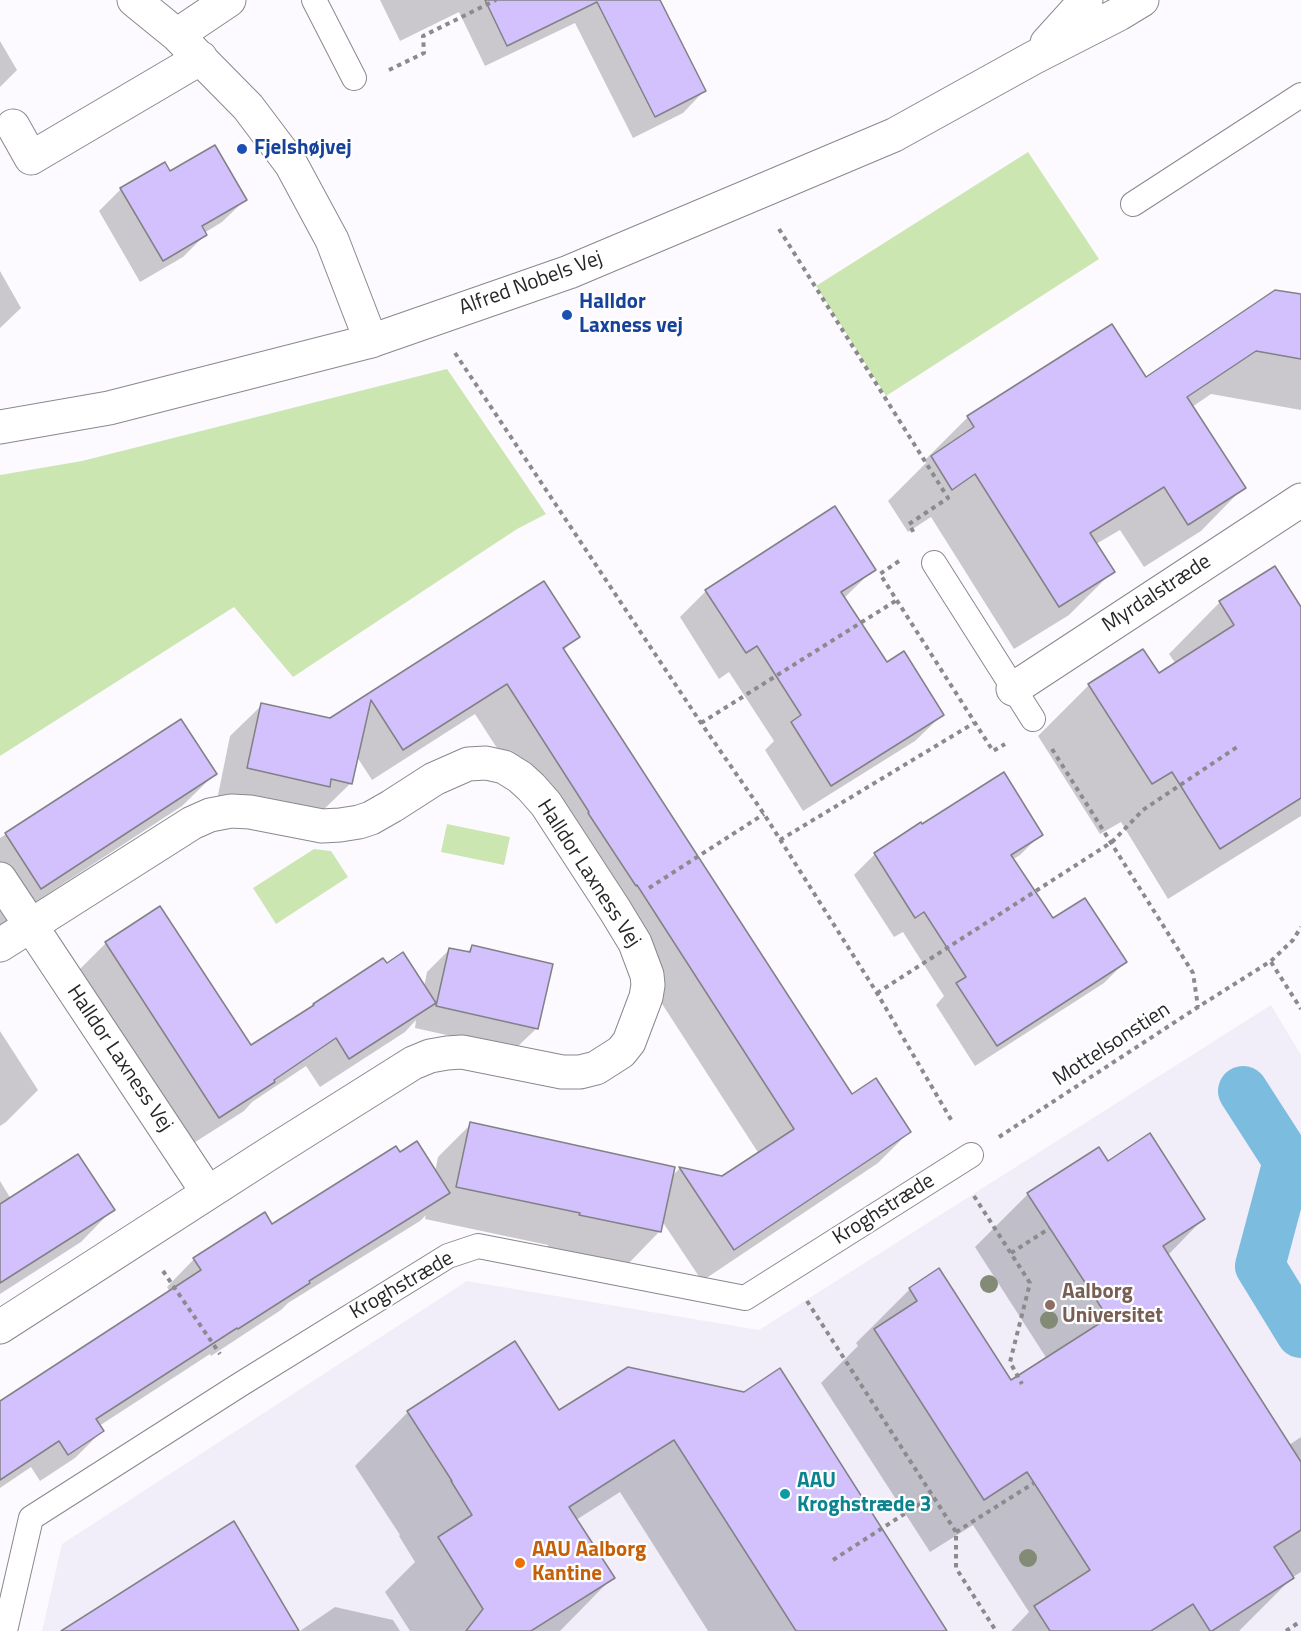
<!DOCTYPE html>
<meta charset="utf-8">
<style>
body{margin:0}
canvas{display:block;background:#fcfaff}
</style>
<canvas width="1301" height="1631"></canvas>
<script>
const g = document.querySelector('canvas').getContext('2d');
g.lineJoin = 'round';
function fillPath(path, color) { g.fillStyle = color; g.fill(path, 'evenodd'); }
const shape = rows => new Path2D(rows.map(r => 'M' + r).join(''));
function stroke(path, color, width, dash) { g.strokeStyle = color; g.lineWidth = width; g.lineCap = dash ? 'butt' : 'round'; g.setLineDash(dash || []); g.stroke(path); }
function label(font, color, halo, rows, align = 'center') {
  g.font = font + ' "Titillium Web",sans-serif'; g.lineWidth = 4.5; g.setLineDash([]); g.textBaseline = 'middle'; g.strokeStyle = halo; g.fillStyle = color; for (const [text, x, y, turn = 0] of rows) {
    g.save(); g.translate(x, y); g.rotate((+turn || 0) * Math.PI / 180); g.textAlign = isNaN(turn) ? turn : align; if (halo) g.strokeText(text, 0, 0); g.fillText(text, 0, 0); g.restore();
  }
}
fillPath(shape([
 [1271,1005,1301,1055,1301,1631,42,1631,62,1544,467,1281,759,1330]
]), '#f1eefa');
fillPath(shape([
 [1028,152,1099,259,886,396,816,286],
 [447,369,546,514,517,529,293,677,234,607,0,756,0,475,82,461],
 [447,824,510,837,504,865,441,852],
 [314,849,331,851,348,877,276,924,253,888]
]), '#cce6b2');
fillPath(shape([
 [380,0,659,0,704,91,683,113,633,138,575,23,485,66,459,12,400,41],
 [0,41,17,70,0,87],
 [121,189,245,200,222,222,204,233,205,235,183,257,140,282,99,211],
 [0,271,21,308,0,328],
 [1301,296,1301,410,1211,394,1192,407,1244,487,1201,531,1144,567,1120,530,1096,544,1113,571,1069,615,1014,649,931,517,908,532,888,501,926,463,924,461,968,417,1112,326,1145,379],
 [874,569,843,599,887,664,942,715,915,741,803,811,765,750,774,741,729,672,719,679,680,617,706,591],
 [544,583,578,636,563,651,852,1096,909,1132,878,1163,702,1281,662,1221,660,1231,628,1264,548,1247,548,1245,425,1219,426,1215,420,1221,288,1303,281,1310,211,1356,210,1354,99,1426,102,1431,75,1458,40,1481,31,1467,0,1488,0,1403,170,1292,167,1287,194,1259,271,1226,399,1154,435,1172,438,1157,471,1124,672,1176,679,1169,723,1178,759,1154,475,714,372,780,357,757,351,783,319,814,217,800,230,736,262,705,330,720],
 [1220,602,1301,610,1301,816,1168,899,1121,822,1100,834,1038,736,1089,685,1159,675,1176,664,1169,654],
 [180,721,215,774,182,806,0,925,0,838],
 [1041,834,1020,855,1012,860,1053,920,1125,962,1104,983,975,1066,936,1005,944,996,903,932,894,937,854,875,875,854],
 [106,943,251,1047,386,966,424,987,427,972,450,949,466,953,472,947,537,1028,514,1050,415,1028,416,1020,405,1032,320,1087,306,1066,252,1102,244,1111,189,1146,77,972],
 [0,1031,38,1090,6,1122,0,1126],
 [1107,1163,1203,1219,1167,1256,1289,1445,1301,1437,1301,1572,1293,1577,1239,1631,1011,1631,1029,1612,973,1525,930,1552,821,1383,858,1346,856,1343,910,1289,939,1270,1011,1382,1047,1359,975,1247,1028,1194],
 [0,1181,11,1199,113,1209,81,1242,0,1294],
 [628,1369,945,1631,708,1631,620,1492,576,1520,613,1577,560,1631,410,1631,385,1592,415,1562,399,1536,400,1535,355,1466,408,1412,558,1412],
 [335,1607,393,1620,400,1631,300,1631]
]), '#0003');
stroke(shape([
 [1243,1091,1288,1161,1260,1266,1301,1333]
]), '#7cbddf', 50);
const building = shape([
 [485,0,660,0,706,91,655,117,597,2,507,46,485,0],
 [215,145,247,200,202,226,207,235,163,261,120,188,165,162,170,171,215,145],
 [1275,290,1301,294,1301,359,1256,351,1187,397,1246,488,1188,525,1164,487,1090,533,1115,572,1059,607,975,474,952,490,931,456,974,427,967,416,1112,324,1146,377,1275,290],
 [835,506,876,570,841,592,887,662,904,651,944,715,831,786,791,722,801,715,757,646,746,653,705,590,835,506],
 [1275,566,1301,607,1301,798,1220,849,1172,772,1152,784,1088,684,1143,649,1159,673,1234,625,1219,601,1275,566],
 [544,581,580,637,563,648,852,1094,876,1078,911,1132,734,1250,679,1167,722,1176,794,1129,637,885,636,886,588,813,589,812,507,684,403,750,371,700,352,784,331,779,330,787,247,768,261,703,330,718,544,581],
 [181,719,217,774,41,889,5,833,181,719],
 [1004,772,1043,835,1011,855,1053,918,1085,898,1127,962,997,1046,956,983,966,977,924,912,915,918,874,853,921,822,922,824,1004,772],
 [160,906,251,1045,314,1005,313,1004,383,958,387,963,403,952,436,1003,349,1059,336,1038,274,1080,275,1082,219,1118,105,942,160,906],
 [472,945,553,964,538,1029,436,1006,449,948,470,952,472,945],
 [470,1122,675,1167,661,1232,579,1215,580,1213,456,1187,470,1122],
 [1150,1133,1205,1219,1163,1246,1301,1462,1301,1530,1274,1547,1294,1578,1212,1631,1210,1631,1193,1604,1151,1631,1050,1631,1034,1606,1090,1570,1027,1472,984,1500,874,1329,917,1301,909,1288,939,1268,1011,1380,1108,1318,1027,1193,1099,1147,1108,1161,1150,1133],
 [417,1141,450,1193,309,1281,310,1283,238,1329,237,1328,96,1419,104,1431,68,1455,59,1441,0,1480,0,1401,201,1270,193,1258,265,1212,272,1224,396,1146,400,1152,417,1141],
 [78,1154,115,1210,0,1283,0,1204,78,1154],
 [515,1341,559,1410,628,1367,744,1392,780,1368,947,1631,796,1631,674,1440,569,1507,615,1578,531,1631,466,1631,483,1609,438,1537,472,1515,451,1481,452,1481,407,1411,515,1341],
 [234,1521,299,1631,61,1631,234,1521]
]);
fillPath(building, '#d2c1fc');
stroke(building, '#828186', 1.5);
const service = shape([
 [314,0,354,78],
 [1133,204,1301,95],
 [934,563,1033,719],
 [5,1631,31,1518,241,1384,448,1256,478,1246,745,1298,971,1155]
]);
const minor = shape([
 [134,0,177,35,248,107,291,164,332,240,371,341],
 [177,35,229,0],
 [13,126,31,158,201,58],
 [1013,689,1301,500],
 [0,879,208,1193],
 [0,945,192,823,210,815,231,811,250,812,322,826,340,825,359,822,371,818,392,806,434,779,468,764,486,763,504,767,520,777,531,787,546,804,615,910,635,943,647,975,648,985,646,997,629,1042,621,1052,596,1068,580,1072,562,1072,462,1052,447,1053,430,1056,413,1063,270,1153,0,1327]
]);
const tertiary = shape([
 [1047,43,1086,0],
 [0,427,109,408,371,341,569,272,894,135,1033,58,1119,14,1142,0]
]);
stroke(service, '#89888c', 26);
stroke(minor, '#89888c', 35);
stroke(tertiary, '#89888c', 35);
stroke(shape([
 [389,70,424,53,423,36,496,0],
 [779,229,948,498,909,524,915,535],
 [455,353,701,723,764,814,877,993,953,1123],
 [899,561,880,574,993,751,1005,744],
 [701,723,897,600],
 [1052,749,1193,973,1198,1007],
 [780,840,974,723],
 [649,888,764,814],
 [1271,962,1301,1009],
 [877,993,1112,842,1143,810,1237,747],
 [999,1137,1198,1007,1271,961,1293,940,1301,927],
 [974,1196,1030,1283,1010,1362,1022,1384],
 [1011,1253,1050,1228],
 [163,1271,220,1354],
 [807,1301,956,1532,956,1568,996,1631],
 [956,1532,1034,1483],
 [833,1560,932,1496],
 [1286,1631,1301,1621]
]), '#8b8a8d', 4, [4.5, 4.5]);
stroke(service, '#fff', 24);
stroke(minor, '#fff', 33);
stroke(tertiary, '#fff', 33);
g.fillStyle = '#838b77';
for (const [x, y] of [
 [989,1284],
 [1049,1320],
 [1028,1558]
]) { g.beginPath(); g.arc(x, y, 9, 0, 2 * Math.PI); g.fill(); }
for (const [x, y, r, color] of [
 [242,149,6,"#1a4fb4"],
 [567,315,6,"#1a4fb4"],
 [1050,1305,6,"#8d6e63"],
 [785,1494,6,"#0f9aa8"],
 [520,1563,6,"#e8710a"]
]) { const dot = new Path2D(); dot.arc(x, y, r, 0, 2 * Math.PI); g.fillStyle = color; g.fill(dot); stroke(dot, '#fff', 2); }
label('bold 21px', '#164399', '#fff', [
 ["Fjelshøjvej",254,149],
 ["Halldor",579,303],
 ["Laxness vej",579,327]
], 'left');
label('21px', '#272628', '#fff', [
 ["Alfred Nobels Vej",531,284,-20],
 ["Myrdalstræde",1157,594,-33],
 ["Halldor Laxness Vej",588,874,57],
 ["Mottelsonstien",1112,1045,-33],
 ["Halldor Laxness Vej",119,1059,56],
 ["Kroghstræde",884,1210,-32],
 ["Kroghstræde",402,1286,-30]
]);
label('bold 21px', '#785e54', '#fff', [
 ["Aalborg",1062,1293],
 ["Universitet",1062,1317]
], 'left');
label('bold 21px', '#0d838f', '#fff', [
 ["AAU",797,1482],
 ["Kroghstræde 3",797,1506]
], 'left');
label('bold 21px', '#c56008', '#fff', [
 ["AAU Aalborg",532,1551],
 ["Kantine",532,1575]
], 'left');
</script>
